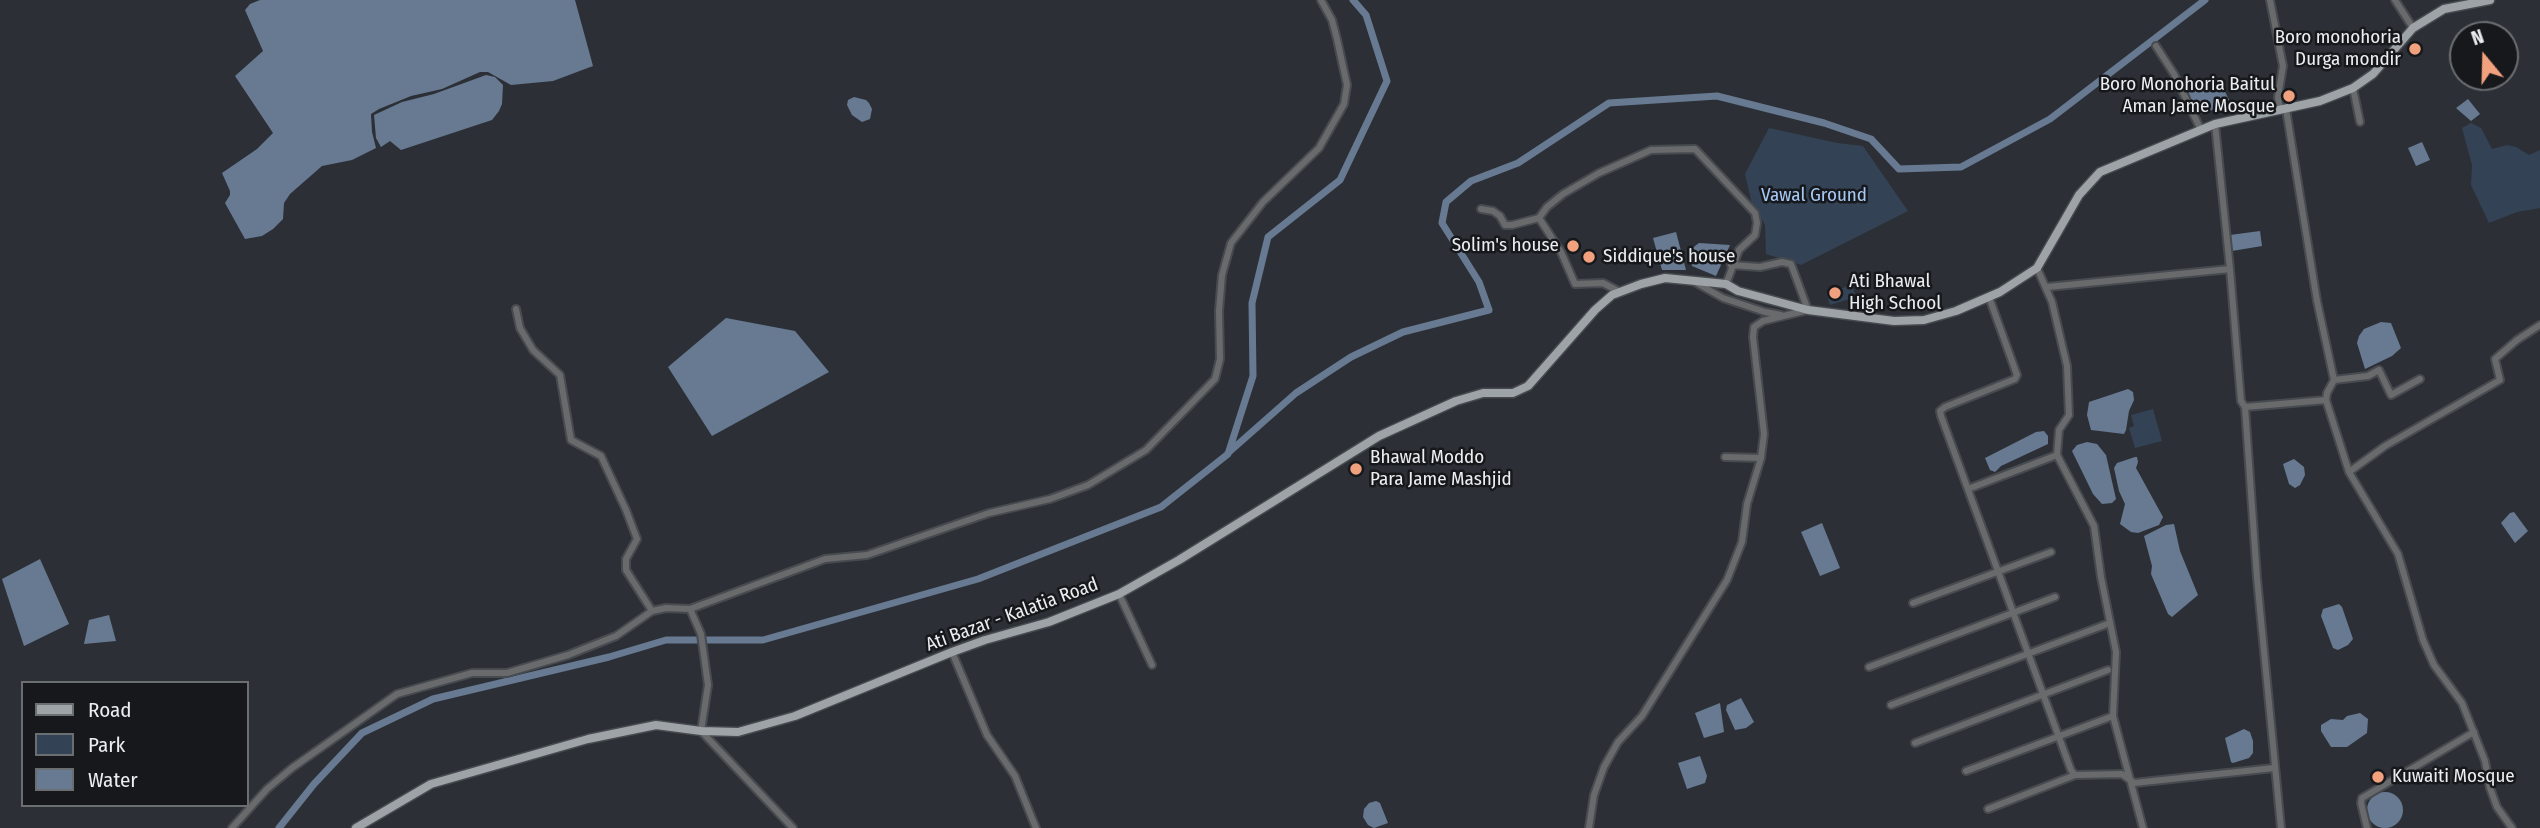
<!DOCTYPE html>
<style>
body{margin:0}
#map{position:relative;width:2540px;height:828px;overflow:hidden;background:#2c3036;font-family:"Fira Sans Condensed",sans-serif}
canvas{display:block}
.legend{position:absolute;left:21px;top:681px;width:228px;height:126px;box-sizing:border-box;background:#16181b;border:2px solid #6b6e71;margin:0;padding:9px 12px;list-style:none;font-size:21px;color:#ebeef1}
.legend li{display:flex;align-items:center;gap:14px;height:35px}
.legend b{width:35px;border:2px solid #6b6e71}
.north{position:absolute;left:2449px;top:21px;width:70px;height:70px;box-sizing:border-box;background:#16181b;border:2px solid #6b6e71;border-radius:50%;rotate:341deg;font-size:19px;font-weight:700;line-height:28px;text-align:center;color:#ebeef1}
.north::after{content:'';display:block;margin:auto;width:24px;height:32px;background:#f2a17e;clip-path:polygon(50% 0,100% 100%,50% 72%,0 100%)}
</style>
<div id="map">
<canvas width="2540" height="828"></canvas>
<ul class="legend">
<li><b style="height:9px;background:#9ea3a8"></b>Road</li>
<li><b style="height:19px;background:#334254"></b>Park</li>
<li><b style="height:19px;background:#677a92"></b>Water</li>
</ul>
<div class="north">N</div>
</div>
<script>
const g = document.querySelector('canvas').getContext('2d');
g.lineJoin = 'round';
function fillPath(path, color) { g.fillStyle = color; g.fill(path, 'evenodd'); }
const shape = rows => new Path2D(rows.map(r => 'M' + r).join(''));
function stroke(path, color, width, dash) { g.strokeStyle = color; g.lineWidth = width; g.lineCap = dash ? 'butt' : 'round'; g.setLineDash(dash || []); g.stroke(path); }
function label(font, color, halo, rows, align = 'center') {
  g.font = font + ' "Fira Sans Condensed",sans-serif'; g.lineWidth = 5; g.setLineDash([]); g.textBaseline = 'middle'; g.strokeStyle = halo; g.fillStyle = color; for (const [text, x, y, turn = 0] of rows) {
    g.save(); g.translate(x, y); g.rotate((+turn || 0) * Math.PI / 180); g.textAlign = isNaN(turn) ? turn : align; if (halo) g.strokeText(text, 0, 0); g.fillText(text, 0, 0); g.restore();
  }
}
fillPath(shape([
 [2471,123,2481,128,2492,149,2507,145,2516,147,2529,155,2540,150,2540,208,2517,212,2489,223,2471,185,2472,165,2462,128],
 [1769,128,1837,143,1863,146,1908,211,1801,265,1766,254,1765,225,1752,204,1745,174],
 [1852,285,1856,297,1830,305,1826,293],
 [2153,409,2162,441,2135,448,2129,428,2134,426,2131,415]
]), '#334254');
fillPath(shape([
 [260,0,575,0,593,66,553,81,511,85,488,72,480,72,442,89,411,96,379,109,371,114,372,132,376,148,352,160,322,166,290,194,284,203,283,219,273,229,262,236,245,239,225,203,230,195,230,191,222,173,257,149,273,133,235,76,263,51,245,10,250,4],
 [486,75,495,77,503,85,502,104,499,111,492,120,401,150,390,141,381,147,376,138,374,115,402,102,434,94],
 [2219,79,2229,100,2205,114,2195,113,2188,90],
 [854,97,866,100,869,103,872,109,870,119,862,122,852,115,847,105,848,100],
 [2468,99,2480,114,2471,121,2456,108],
 [2422,142,2430,160,2416,166,2408,148],
 [2260,231,2262,246,2232,251,2230,235],
 [1676,232,1686,270,1662,270,1653,238],
 [1699,243,1730,245,1716,276,1692,266,1689,257,1691,249],
 [726,318,795,331,829,372,712,436,668,367],
 [2381,322,2391,323,2401,348,2392,356,2365,369,2357,343,2359,336,2364,329],
 [2128,389,2133,392,2134,400,2129,411,2126,430,2124,434,2091,430,2087,415,2089,402],
 [2044,431,2048,436,2048,444,2001,466,1995,472,1990,470,1985,458,1989,456,2036,432],
 [2087,442,2097,444,2106,455,2116,499,2112,503,2102,504,2093,494,2072,451,2077,445],
 [2135,457,2137,457,2138,462,2136,468,2163,517,2159,525,2138,533,2131,532,2120,524,2125,504,2119,491,2114,468,2117,463],
 [2294,459,2304,467,2305,475,2300,485,2295,488,2289,484,2283,464],
 [2514,512,2528,531,2515,543,2501,523,2510,513],
 [1822,523,1840,568,1820,576,1801,532],
 [2174,524,2180,551,2198,595,2172,617,2168,614,2151,574,2152,566,2144,536,2166,525],
 [40,559,69,624,24,646,2,579],
 [2339,604,2342,607,2353,639,2348,645,2338,650,2333,648,2321,616,2323,609],
 [109,615,116,641,84,644,89,620],
 [1741,698,1754,722,1746,728,1735,730,1726,710,1727,705],
 [1720,703,1724,732,1704,738,1695,713],
 [2360,713,2368,719,2367,733,2347,747,2331,747,2321,731,2321,725,2331,719,2343,720,2347,716],
 [2244,729,2250,732,2253,741,2253,753,2249,758,2233,763,2231,762,2225,738],
 [1700,756,1707,776,1705,783,1687,789,1678,763],
 '2367 810a18 18 0 1 1 36 0a18 18 0 1 1-36 0Z',
 [1376,801,1380,803,1388,823,1374,828,1368,825,1363,817,1364,809,1369,803]
]), '#677a92');
stroke(shape([
 [1228,453,1296,393,1351,357,1403,332,1489,310,1479,282,1442,223,1446,202,1471,181,1518,163,1609,103,1717,96,1824,123,1871,139,1899,169,1961,167,2050,119,2205,0],
 [279,828,314,784,362,733,433,699,609,657,666,640,763,640,978,579,1161,507,1228,454,1253,376,1252,303,1268,237,1340,180,1387,81,1366,15,1353,0]
]), '#677a92', 7);
const minor = shape([
 [2270,0,2283,66,2278,97,2280,110],
 [2395,0,2413,28],
 [2156,46,2174,74,2201,130],
 [2353,88,2360,122],
 [2286,109,2317,301,2334,380,2327,393,2326,400,2349,472,2398,554,2423,640,2434,665,2462,703,2485,761,2490,788,2497,807,2512,828],
 [2215,124,2230,269,2241,401,2245,407,2326,400],
 [1481,209,1493,211,1500,216,1505,225,1512,225,1539,218],
 [2037,268,2052,302,2067,366,2069,415,2059,430,2057,455,2094,526,2101,577,2116,652,2113,716,2143,828],
 [1693,281,1723,298,1765,312,1781,315],
 [2047,287,2230,269],
 [1620,292,1603,283,1575,284,1561,252,1539,218,1547,207,1563,194,1599,173,1651,150,1695,149,1755,213,1757,223,1755,235,1739,250,1726,284],
 [1989,297,2017,375,2015,379,1945,407,1940,411,1941,416,2071,770,2075,775,2122,774,2134,783,2274,768],
 [516,309,520,328,533,350,560,375,571,440,601,456,626,510,637,539,626,559,626,570,652,611],
 [2334,380,2368,376,2379,370,2391,395,2420,379],
 [2245,407,2257,578,2281,828],
 [1725,457,1761,458],
 [2349,472,2385,446,2500,380,2495,359,2517,340,2540,325],
 [1968,489,2057,455],
 [1119,594,1152,665],
 [1913,603,2051,552],
 [952,652,987,735,1015,776,1036,828],
 [1869,667,2055,597],
 [1891,705,2110,623],
 [1915,743,2108,670],
 [1966,771,2113,716],
 [1988,809,2075,775],
 [232,828,267,789,292,768,397,694,472,673,507,673,568,655,616,636,652,611,666,608,690,609],
 [793,828,701,731,708,685,701,634,690,609,825,559,867,555,989,513,1050,499,1088,485,1146,450,1215,379,1220,359,1219,311,1222,275,1231,243,1263,202,1319,148,1344,104,1347,85,1337,39,1332,20,1321,0],
 [1589,828,1594,795,1604,767,1618,742,1642,716,1727,580,1742,542,1747,504,1761,458,1764,434,1753,337,1754,327,1763,321,1808,310,1791,264,1782,262,1760,267,1731,265],
 [2367,828,2361,803,2362,798,2474,732]
]);
const major = shape([
 [356,828,431,784,588,739,656,725,701,731,738,732,795,716,952,652,985,640,1049,622,1119,594,1179,560,1379,436,1456,401,1483,393,1513,393,1528,386,1595,310,1612,295,1641,284,1665,278,1726,284,1738,291,1808,310,1894,321,1924,320,1956,311,2000,292,2037,268,2079,195,2100,172,2215,124,2320,101,2353,88,2373,74,2413,28,2444,9,2490,0]
]);
stroke(minor, '#474b50', 10);
stroke(major, '#474b50', 11);
stroke(minor, '#686a6c', 6);
stroke(major, '#9ea3a8', 8);
for (const [x, y, r, color] of [
 [2415,49,7,"#f2a17e"],
 [2289,96,7,"#f2a17e"],
 [1573,246,7,"#f2a17e"],
 [1589,257,7,"#f2a17e"],
 [1835,293,7,"#f2a17e"],
 [1356,469,7,"#f2a17e"],
 [2378,777,7,"#f2a17e"]
]) { const dot = new Path2D(); dot.arc(x, y, r, 0, 2 * Math.PI); g.fillStyle = color; g.fill(dot); stroke(dot, '#16181b', 2.5); }
label('19px', '#ebeef1', '#16181b', [
 ["Boro monohoria",2401,38,"right"],
 ["Durga mondir",2401,60,"right"],
 ["Boro Monohoria Baitul",2275,85,"right"],
 ["Aman Jame Mosque",2275,107,"right"],
 ["Solim's house",1559,246,"right"],
 ["Siddique's house",1603,257],
 ["Ati Bhawal",1849,282],
 ["High School",1849,304],
 ["Bhawal Moddo",1370,458],
 ["Para Jame Mashjid",1370,480],
 ["Kuwaiti Mosque",2392,777]
], 'left');
label('19px', '#a5c8f5', '#16181b', [
 ["Vawal Ground",1814,196]
]);
label('19px', '#ebeef1', '#16181b', [
 ["Ati Bazar - Kalatia Road",1012,615,-20]
]);
</script>
